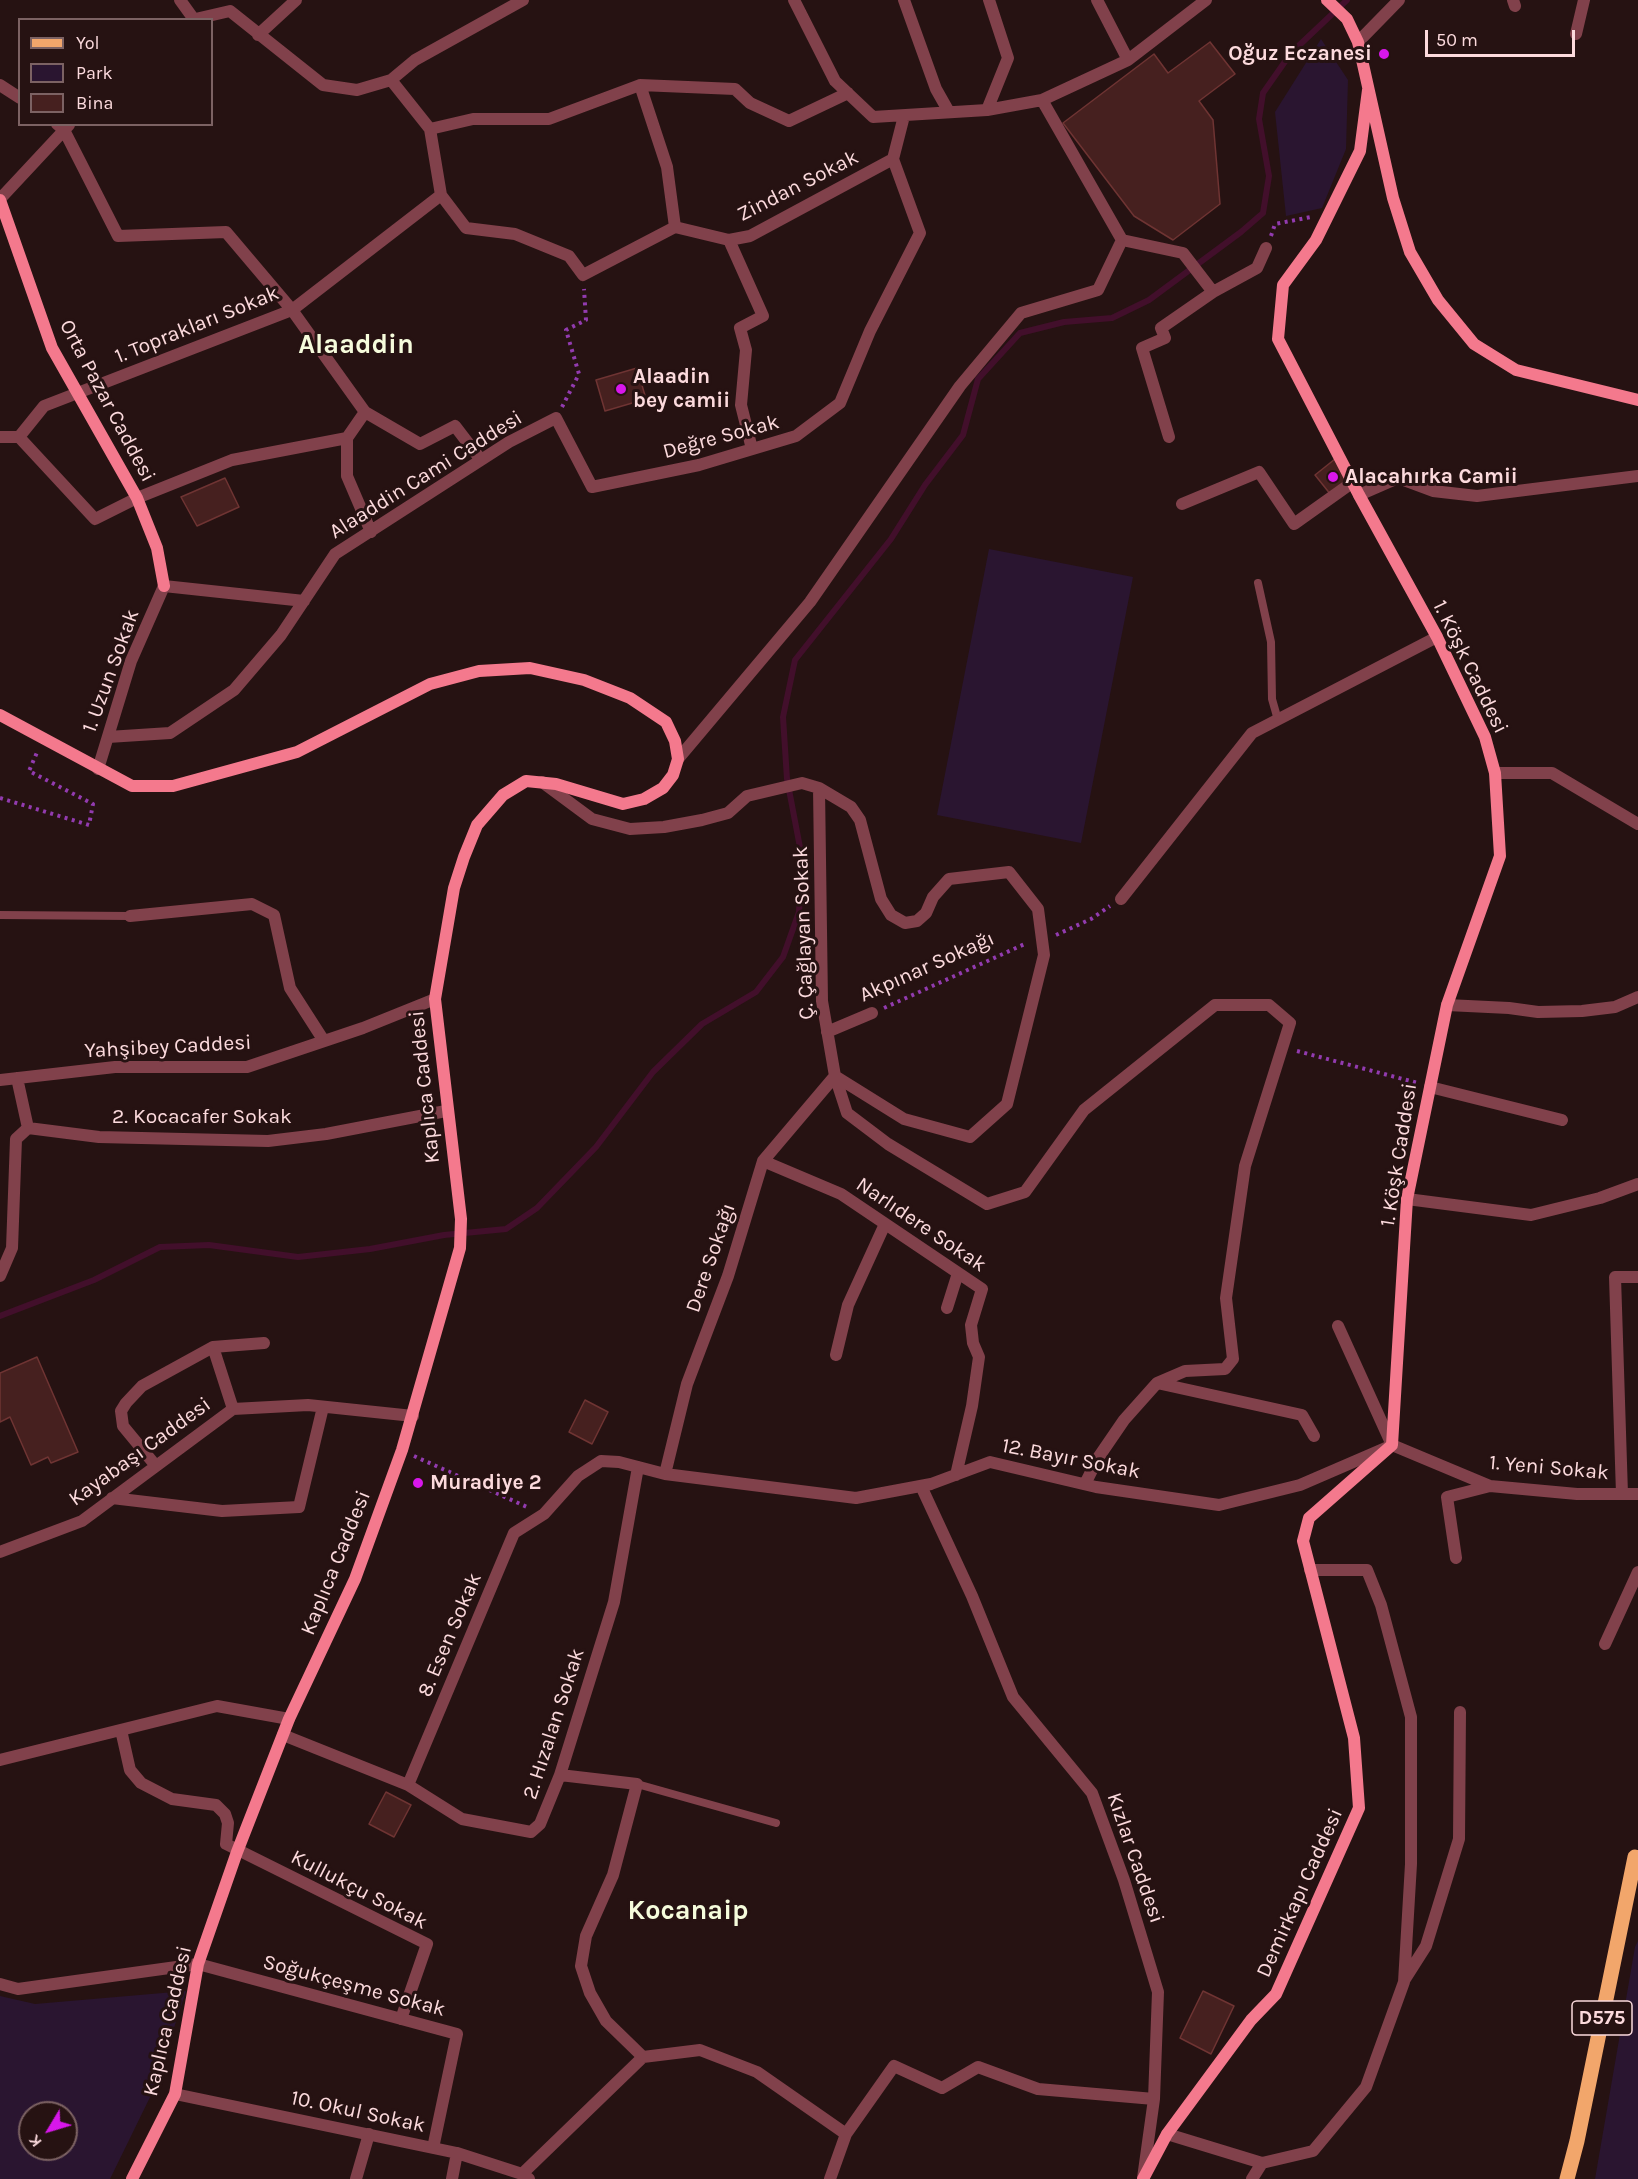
<!DOCTYPE html>
<meta charset="utf-8">
<style>
body{margin:0}
#map{position:relative;width:1638px;height:2179px;overflow:hidden;background:#261212;font-family:Karla,sans-serif}
canvas{display:block}
.legend{position:absolute;left:18px;top:18px;width:195px;height:108px;box-sizing:border-box;background:#261212;border:2px solid #7c6263;margin:0;padding:8px 10px;list-style:none;font-size:18px;color:#fcdadd}
.legend li{display:flex;align-items:center;gap:12px;height:30px}
.legend b{width:30px;border:2px solid #7c6263}
.north{position:absolute;left:18px;top:2101px;width:60px;height:60px;box-sizing:border-box;background:#261212;border:2px solid #7c6263;border-radius:50%;rotate:232deg;font-size:16px;font-weight:700;line-height:24px;text-align:center;color:#fcdadd}
.north::after{content:'';display:block;margin:auto;width:21px;height:27px;background:#d817eb;clip-path:polygon(50% 0,100% 100%,50% 72%,0 100%)}
.scale{position:absolute;left:1425px;top:30px;width:150px;height:27px;box-sizing:border-box;border:3px solid #fcdadd;border-top:0;padding-left:8px;font-size:18px;line-height:21px;white-space:nowrap;color:#fcdadd;-webkit-text-stroke:4px #261212;paint-order:stroke}
</style>
<div id="map">
<canvas width="1638" height="2179"></canvas>
<ul class="legend">
<li><b style="height:8px;background:#f2a66b"></b>Yol</li>
<li><b style="height:16px;background:#2a1530"></b>Park</li>
<li><b style="height:16px;background:#46201f"></b>Bina</li>
</ul>
<div class="north">K</div>
<div class="scale">50 m</div>
</div>
<script>
const g = document.querySelector('canvas').getContext('2d');
g.lineJoin = 'round';
function fillPath(path, color) { g.fillStyle = color; g.fill(path, 'evenodd'); }
const shape = rows => new Path2D(rows.map(r => 'M' + r).join(''));
function stroke(path, color, width, dash) { g.strokeStyle = color; g.lineWidth = width; g.lineCap = dash ? 'butt' : 'round'; g.setLineDash(dash || []); g.stroke(path); }
function label(font, color, halo, rows, align = 'center') {
  g.font = font + ' Karla,sans-serif'; g.lineWidth = 6; g.setLineDash([]); g.textBaseline = 'middle'; g.strokeStyle = halo; g.fillStyle = color; for (const [text, x, y, turn = 0] of rows) {
    g.save(); g.translate(x, y); g.rotate((+turn || 0) * Math.PI / 180); g.textAlign = isNaN(turn) ? turn : align; if (halo) g.strokeText(text, 0, 0); g.fillText(text, 0, 0); g.restore();
  }
}
fillPath(shape([
 [1321,39,1348,80,1346,149,1322,208,1286,216,1275,112],
 [989,549,1133,577,1081,843,937,815],
 [1638,1941,1638,2179,1595,2179,1635,1947],
 [186,1991,154,2089,110,2179,0,2179,0,1996,35,2004],
 [30,2113,66,2113,66,2149,30,2149]
]), '#2a1530');
stroke(shape([
 [0,1316,94,1280,160,1247,209,1245,298,1257,370,1249,444,1235,506,1229,537,1208,596,1147,653,1072,702,1024,756,992,783,957,799,912,802,858,787,779,783,717,795,660,891,539,925,485,963,435,978,379,1020,333,1064,322,1112,318,1149,300,1241,232,1263,213,1269,176,1259,119,1263,93,1291,53,1347,0]
]), '#420f2b', 6);
const building = shape([
 [1210,42,1235,74,1199,101,1213,120,1220,204,1173,240,1134,216,1063,123,1154,54,1168,73,1210,42],
 [637,368,646,399,605,411,596,380,637,368],
 [1335,459,1351,479,1331,495,1315,475,1335,459],
 [225,478,239,507,197,526,181,497,225,478],
 [37,1357,78,1452,51,1463,48,1457,31,1465,10,1417,0,1422,0,1373,37,1357],
 [585,1400,608,1412,592,1444,569,1432,585,1400],
 [386,1792,411,1805,394,1837,369,1824,386,1792],
 [1203,1991,1234,2006,1211,2054,1180,2038,1203,1991]
]);
fillPath(building, '#46201f');
stroke(building, '#6f3433', 1.5);
stroke(shape([
 [1271,236,1275,224,1311,217],
 [562,407,579,374,566,330,586,320,584,289],
 [0,798,89,825,93,804,29,771,38,750],
 [1056,935,1091,919,1110,906],
 [884,1008,1027,943],
 [1297,1051,1418,1083],
 [414,1456,527,1507]
]), '#923baf', 4, [3, 4.5]);
stroke(shape([
 [1258,583,1271,642,1272,699,1278,720],
 [0,915,130,916],
 [637,1784,776,1823]
]), '#81414b', 8);
stroke(shape([
 [180,0,193,18],
 [794,0,835,81,873,117,987,110,1042,100,1128,60,1206,0],
 [904,0,936,89,949,112],
 [1097,0,1128,60],
 [1513,0,1515,6],
 [191,20,230,11,323,85,357,90,391,80,430,129,441,195,466,228,515,234,569,256,583,275,675,227],
 [1576,34,1584,0],
 [258,35,296,0],
 [1358,42,1399,0],
 [391,80,415,60,523,0],
 [0,85,20,98],
 [640,85,667,167,675,227],
 [1042,100,1122,240,1183,253,1213,292],
 [987,110,1008,58,989,0],
 [57,124,64,130,118,236,226,232,292,310,365,412,420,444,455,426,481,460],
 [430,129,473,119,549,119,640,85,735,89,750,103,789,121,848,93],
 [0,199,69,125],
 [675,227,729,240,750,236,893,159,904,116],
 [729,240,763,316,740,328,746,350,741,405,752,449],
 [365,412,347,438,347,476,371,532],
 [0,437,19,437,44,406,292,310,441,195],
 [19,437,95,519,137,498,232,460,347,438],
 [1169,437,1142,348,1165,338,1161,328,1213,292,1257,268,1266,248],
 [1359,495,1398,478,1433,491,1477,496,1638,476],
 [1182,504,1259,472,1294,524,1353,482],
 [108,737,170,733,234,690,281,635,335,554,509,442,556,418,592,487,699,465,796,436,840,403,870,331,920,233,893,159],
 [678,759,810,602,960,386,1021,313,1098,290,1122,240],
 [98,769,131,661,164,586,304,601],
 [1495,773,1552,773,1638,824],
 [542,782,592,819,630,829,664,827,702,820,728,813,747,796,802,783,819,788,851,807,860,820,881,899,891,915,905,923,917,921,926,913,933,897,949,879,1009,872,1038,909,1044,955,1007,1104,970,1137,904,1119,835,1076],
 [819,788,822,1001,835,1076,847,1113,888,1144,987,1204,1025,1192,1084,1110,1215,1005,1269,1005,1290,1023,1245,1166,1226,1298,1233,1359,1225,1369,1185,1371,1157,1383,1124,1420,1098,1458,1085,1484],
 [1121,899,1252,733,1437,637],
 [130,916,252,904,274,915,290,988,324,1041],
 [1447,1005,1509,1008,1538,1012,1582,1011,1615,1007,1638,997],
 [827,1032,872,1013],
 [17,1078,28,1128],
 [0,1080,115,1067,247,1067,363,1028,435,999],
 [1430,1087,1562,1120],
 [28,1128,99,1137,268,1141,326,1134,446,1111],
 [763,1161,841,1194,982,1289,971,1325,973,1343,979,1357,972,1406,956,1475],
 [1407,1199,1531,1215,1600,1198,1638,1184],
 [0,1276,12,1248,16,1139,28,1128],
 [947,1308,958,1273],
 [1338,1326,1392,1445],
 [213,1347,233,1409],
 [836,1355,848,1305,885,1224],
 [1157,1383,1302,1415,1314,1436],
 [1392,1445,1490,1486,1577,1494,1638,1494],
 [156,1466,123,1426,121,1411,126,1403,142,1386,213,1347,264,1343],
 [665,1474,687,1384,728,1276,763,1161,835,1076],
 [921,1486,972,1596,1013,1697,1092,1793,1124,1880,1158,1992,1154,2099,1143,2178],
 [1622,1494,1615,1277,1638,1277],
 [112,1498,222,1511,299,1507,323,1407],
 [0,1552,82,1521,233,1409,308,1405,413,1416],
 [1456,1558,1447,1497,1490,1486],
 [1605,1644,1638,1572],
 [121,1730,130,1770,141,1783,172,1799,216,1805,225,1814,228,1823,226,1844,427,1944,401,2019],
 [283,1735,408,1785,462,1819,531,1832,540,1824,560,1775,614,1602,638,1467],
 [0,1760,217,1706,289,1719],
 [560,1775,637,1784,613,1875,586,1936,581,1966,590,1993,606,2021,643,2057,700,2050,757,2072,846,2134,830,2179],
 [408,1785,514,1533,544,1514,578,1476,601,1461,619,1462,665,1474,856,1498,931,1484,990,1462,1096,1487,1219,1505,1300,1485,1388,1447],
 [1405,1979,1426,1946,1459,1839,1460,1712],
 [0,1984,18,1989,198,1964,457,2034,433,2148],
 [175,2094,457,2153,522,2174,529,2179],
 [846,2134,894,2066,942,2088,978,2067,1038,2089,1154,2099],
 [1167,2134,1262,2163],
 [522,2174,643,2057],
 [356,2179,369,2134],
 [452,2179,457,2153],
 [1252,2179,1262,2163,1313,2151,1366,2087,1404,1982,1411,1864,1411,1717,1381,1605,1367,1570,1310,1570]
]), '#81414b', 12);
stroke(shape([
 [1327,0,1347,19,1358,42,1393,198,1410,252,1438,300,1474,344,1516,370,1638,400],
 [0,200,52,348,137,498,157,548,164,586],
 [0,715,132,786,173,786,297,752,430,684,479,671,530,668,584,680,630,698,666,722,675,741,678,759,673,775,663,788,644,799,623,804,556,784,526,781,503,795,477,825,464,857,454,888,435,999,461,1219,460,1248,402,1450,355,1579,289,1719,237,1852,198,1964,175,2094,132,2179],
 [1143,2179,1167,2134,1251,2020,1276,1994,1359,1808,1354,1738,1303,1541,1309,1518,1392,1445,1407,1199,1447,1005,1500,856,1495,773,1485,737,1437,637,1359,495,1278,339,1283,285,1316,240,1360,151,1368,90]
]), '#f4798d', 12);
stroke(shape([
 [1567,2179,1577,2141,1635,1857]
]), '#f2a66b', 15);
for (const [x, y, r, color] of [
 [1384,54,6,"#d817eb"],
 [621,389,6,"#d817eb"],
 [1333,477,6,"#d817eb"],
 [418,1483,6,"#d817eb"]
]) { const dot = new Path2D(); dot.arc(x, y, r, 0, 2 * Math.PI); g.fillStyle = color; g.fill(dot); stroke(dot, '#261212', 2); }
for (const [x, y, w] of [
 [1602,2018,60]
]) { const box = new Path2D(); box.roundRect(x - w / 2, y - 17, w, 34, 4.5); g.fillStyle = '#261212'; g.fill(box); stroke(box, '#fcdadd', 1.5); }
label('bold 20px', '#fcdadd', null, [
 ["D575",1602,2018]
]);
label('bold 21px', '#fcdadd', '#261212', [
 ["Oğuz Eczanesi",1372,54,"right"],
 ["Alaadin",633,377],
 ["bey camii",633,401],
 ["Alacahırka Camii",1345,477],
 ["Muradiye 2",430,1483]
], 'left');
label('21px', '#fcdadd', '#261212', [
 ["Zindan Sokak",798,186,-27],
 ["1. Toprakları Sokak",197,325,-22],
 ["Orta Pazar Caddesi",107,401,62],
 ["Değre Sokak",721,437,-15],
 ["Alaaddin Cami Caddesi",426,475,-32],
 ["1. Köşk Caddesi",1470,667,64],
 ["1. Uzun Sokak",111,671,-70],
 ["Ç. Çağlayan Sokak",804,933,-92],
 ["Akpınar Sokağı",927,967,-24],
 ["Yahşibey Caddesi",168,1047,-3],
 ["Kaplıca Caddesi",425,1087,-96],
 ["2. Kocacafer Sokak",202,1117],
 ["1. Köşk Caddesi",1399,1155,-81],
 ["Narlıdere Sokak",921,1225,34],
 ["Dere Sokağı",711,1258,-71],
 ["Kayabaşı Caddesi",140,1452,-36],
 ["12. Bayır Sokak",1071,1459,11],
 ["1. Yeni Sokak",1549,1468,5],
 ["Kaplıca Caddesi",336,1563,-68],
 ["8. Esen Sokak",450,1635,-67],
 ["2. Hızalan Sokak",554,1724,-72],
 ["Kızlar Caddesi",1135,1858,71],
 ["Kullukçu Sokak",359,1890,27],
 ["Demirkapı Caddesi",1300,1893,-66],
 ["Soğukçeşme Sokak",354,1986,15],
 ["Kaplıca Caddesi",168,2021,-77],
 ["10. Okul Sokak",358,2112,12]
]);
label('bold 27px', '#f6fcdc', '#261212', [
 ["Alaaddin",356,345],
 ["Kocanaip",688,1911]
]);
</script>
